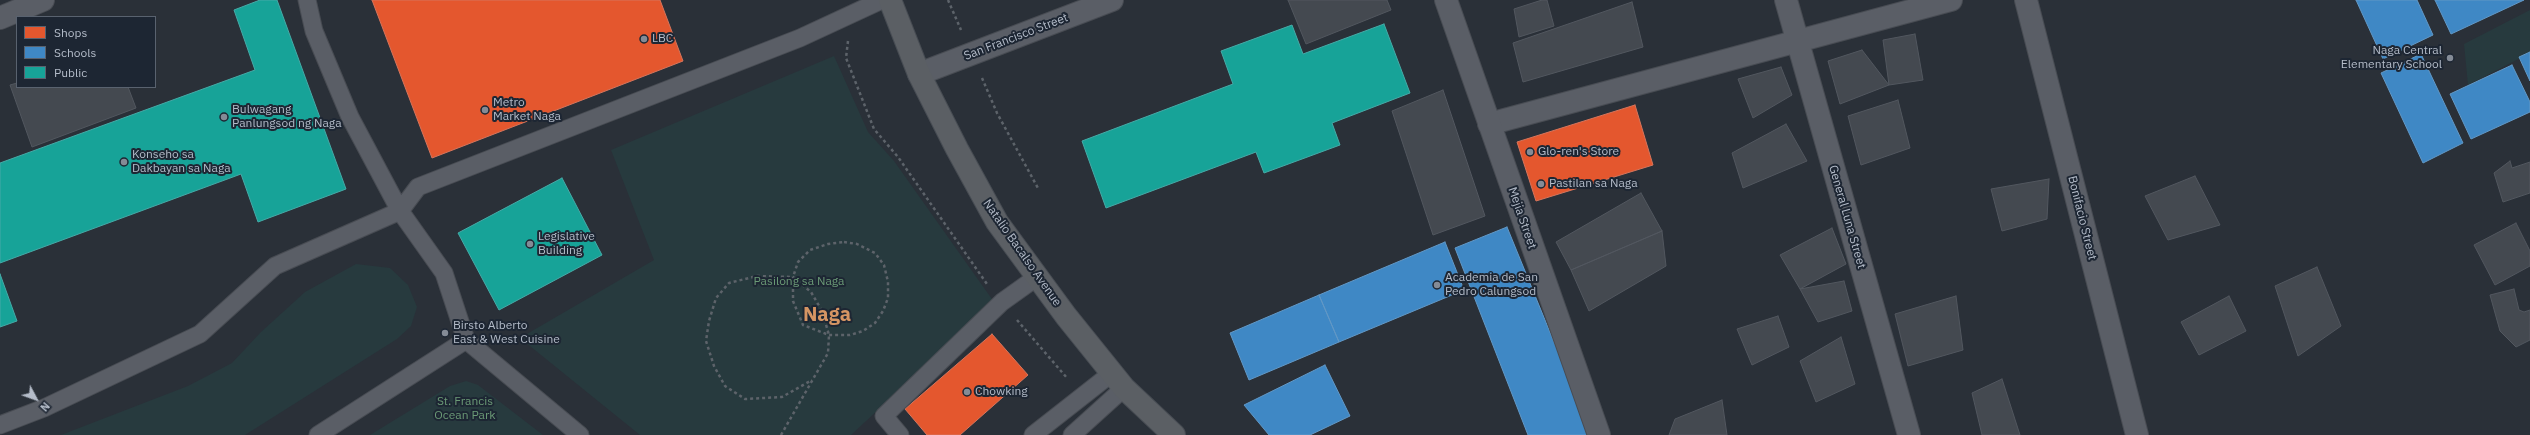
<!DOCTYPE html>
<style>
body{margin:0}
#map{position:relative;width:2530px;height:435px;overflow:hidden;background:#2a3038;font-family:"IBM Plex Sans",sans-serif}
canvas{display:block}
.legend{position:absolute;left:16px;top:16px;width:140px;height:72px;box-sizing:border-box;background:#1d2633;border:1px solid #59626f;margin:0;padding:5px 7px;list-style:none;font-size:12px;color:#b4bcc9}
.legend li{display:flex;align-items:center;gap:8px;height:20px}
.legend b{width:20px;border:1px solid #59626f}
.north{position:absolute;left:16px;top:379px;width:40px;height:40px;-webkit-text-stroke:3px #1d2633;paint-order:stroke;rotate:131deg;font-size:11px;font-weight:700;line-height:16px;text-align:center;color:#b4bcc9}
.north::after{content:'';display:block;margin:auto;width:14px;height:18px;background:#b4bcc9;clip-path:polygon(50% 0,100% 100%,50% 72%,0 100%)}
</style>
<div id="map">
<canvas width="2530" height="435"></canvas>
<ul class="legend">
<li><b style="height:11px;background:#e4572e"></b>Shops</li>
<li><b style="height:11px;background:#3f88c5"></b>Schools</li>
<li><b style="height:11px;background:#17a398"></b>Public</li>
</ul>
<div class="north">N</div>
</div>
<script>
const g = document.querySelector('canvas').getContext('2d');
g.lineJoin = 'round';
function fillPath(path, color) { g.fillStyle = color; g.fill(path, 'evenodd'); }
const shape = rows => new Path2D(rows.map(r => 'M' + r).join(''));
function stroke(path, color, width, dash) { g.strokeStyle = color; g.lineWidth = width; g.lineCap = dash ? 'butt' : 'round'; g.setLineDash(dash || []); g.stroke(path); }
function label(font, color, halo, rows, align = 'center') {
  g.font = font + ' "IBM Plex Sans",sans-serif'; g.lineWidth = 4; g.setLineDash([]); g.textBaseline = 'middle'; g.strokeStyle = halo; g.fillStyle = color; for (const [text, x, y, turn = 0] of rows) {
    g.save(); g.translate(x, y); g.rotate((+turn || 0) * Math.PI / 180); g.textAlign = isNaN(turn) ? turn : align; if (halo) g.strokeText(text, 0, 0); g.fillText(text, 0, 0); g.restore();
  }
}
fillPath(shape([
 [2530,10,2530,53,2468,85,2464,44],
 [834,56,868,132,894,161,994,302,851,435,640,435,520,338,654,260,611,150],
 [356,264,390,268,408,285,417,307,411,326,397,339,245,435,61,435,188,386,232,363,261,332,305,292],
 [466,381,478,385,543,435,370,435,450,386]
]), '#273a3e');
const shops = shape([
 [372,0,660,0,683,61,432,158,372,0],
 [1635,105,1653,165,1536,201,1517,142,1635,105],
 [992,334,1028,375,960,435,927,435,905,409,992,334]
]);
fillPath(shops, '#e4572e');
stroke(shops, '#d6755c', 1);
const schools = shape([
 [2356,0,2417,0,2433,35,2383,59,2356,0],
 [2435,0,2524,0,2451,34,2435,0],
 [2530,52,2530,81,2519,57,2530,52],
 [2421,54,2463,143,2423,163,2381,73,2421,54],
 [2512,65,2530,102,2530,112,2471,139,2450,94,2512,65],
 [1507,227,1592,435,1528,435,1455,248,1507,227],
 [1445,242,1464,290,1339,342,1319,295,1445,242],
 [1319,295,1339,342,1249,380,1230,333,1319,295],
 [1325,365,1350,416,1310,435,1269,435,1244,405,1325,365]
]);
fillPath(schools, '#3f88c5');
stroke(schools, '#6298c6', 1);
const public = shape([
 [260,0,277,0,346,189,258,222,241,174,0,263,0,163,255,70,234,10,260,0],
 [1384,24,1410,93,1332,123,1340,145,1264,173,1256,152,1106,208,1082,141,1233,84,1221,51,1292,25,1303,54,1384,24],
 [562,178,602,255,499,310,458,233,562,178],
 [0,274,17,321,0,327,0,274]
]);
fillPath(public, '#17a398');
stroke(public, '#46aaa7', 1);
const building = shape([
 [1288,0,1387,0,1391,10,1306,44,1288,0],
 [1542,0,1547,0,1554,26,1519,37,1514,9,1542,0],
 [1632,2,1643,47,1523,82,1513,43,1632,2],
 [1915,34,1923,80,1889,85,1883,40,1915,34],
 [1862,50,1889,85,1840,104,1828,61,1862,50],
 [1781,67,1792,95,1753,118,1738,79,1781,67],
 [17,83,17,87,128,87,136,108,32,147,10,85,17,83],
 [1443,90,1485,216,1433,235,1392,111,1443,90],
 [1898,100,1910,148,1861,165,1848,116,1898,100],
 [1786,124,1807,161,1743,188,1732,153,1786,124],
 [2510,161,2512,168,2530,162,2530,193,2503,202,2494,173,2510,161],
 [2195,176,2220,225,2168,240,2145,196,2195,176],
 [2049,179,2047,219,2002,231,1991,189,2049,179],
 [1641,193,1662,231,1571,270,1556,242,1641,193],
 [2516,223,2530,251,2530,266,2495,285,2474,245,2516,223],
 [1832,228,1846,264,1800,289,1780,255,1832,228],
 [1662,231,1666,266,1589,311,1571,270,1662,231],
 [2317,267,2341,326,2298,356,2275,286,2317,267],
 [1844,281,1852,311,1818,322,1800,289,1844,281],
 [2514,289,2519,310,2524,312,2530,310,2530,340,2516,347,2500,331,2490,295,2514,289],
 [1956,296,1963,350,1908,366,1895,314,1956,296],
 [2229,296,2246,331,2199,355,2181,322,2229,296],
 [1778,316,1789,347,1752,365,1737,329,1778,316],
 [1841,337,1855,384,1816,402,1800,361,1841,337],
 [2002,379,2020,435,1982,435,1972,393,2002,379],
 [1722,400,1727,435,1669,435,1675,419,1722,400]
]);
fillPath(building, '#444950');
stroke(building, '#52575f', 1);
const service = shape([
 [307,0,314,31,350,117,400,211,444,273,466,340,580,435],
 [0,425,44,408,200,334,275,266,400,211,418,187,800,38,882,0],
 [318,435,466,340],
 [900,435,884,416,1002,302,1037,277],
 [1033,435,1112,373],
 [1072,435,1124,388]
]);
const minor = shape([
 [1786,0,1909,435],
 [0,18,43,0],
 [919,74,1112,0],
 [1489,124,1951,0]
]);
const tertiary = shape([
 [1446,0,1599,435],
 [2026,0,2137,435]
]);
const trunk = shape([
 [890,0,919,74,957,149,997,222,1066,316,1124,388,1174,435]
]);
stroke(service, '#484c53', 19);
stroke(minor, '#484c53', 24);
stroke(tertiary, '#484c53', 24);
stroke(trunk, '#474c53', 24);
stroke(shape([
 [948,0,961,30],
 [848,41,846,58,874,129,898,157,987,284],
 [982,78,997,113,1039,190],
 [844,242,857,244,875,253,884,265,888,282,888,298,883,311,875,323,863,331,850,335,829,335,803,325,793,301,793,277,798,262,810,250,828,244,844,242],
 [1017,320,1067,378],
 [781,435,828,353,829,335,822,311,811,292,793,277,757,276,729,283,716,298,709,321,706,341,714,366,725,386,745,399,782,397,812,380]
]), '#5d636a', 2.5, [3, 3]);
stroke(service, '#5a5e66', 17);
stroke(minor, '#5a5e66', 22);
stroke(tertiary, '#5a5e66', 22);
stroke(trunk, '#5b5f64', 22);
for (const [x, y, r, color] of [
 [644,39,4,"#848b96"],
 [2450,58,4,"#848b96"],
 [485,110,4,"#848b96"],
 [224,117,4,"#848b96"],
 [1530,152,4,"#848b96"],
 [124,162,4,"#848b96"],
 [1541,184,4,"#848b96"],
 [530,244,4,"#848b96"],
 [1437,285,4,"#848b96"],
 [445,333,4,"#848b96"],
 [967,392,4,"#848b96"]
]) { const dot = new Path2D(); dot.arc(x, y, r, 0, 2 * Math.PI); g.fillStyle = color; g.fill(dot); stroke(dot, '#1d2633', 1.5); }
label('12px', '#b4bcc9', '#1d2633', [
 ["San Francisco Street",1016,37,-21],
 ["General Luna Street",1847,217,74],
 ["Mejia Street",1522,218,71],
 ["Bonifacio Street",2082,218,76],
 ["Natalio Bacalso Avenue",1022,253,55]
]);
label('12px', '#b4bcc9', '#1d2633', [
 ["LBC",652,39],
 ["Naga Central",2442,51,"right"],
 ["Elementary School",2442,65,"right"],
 ["Metro",493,103],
 ["Market Naga",493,117],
 ["Bulwagang",232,110],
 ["Panlungsod ng Naga",232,124],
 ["Glo-ren's Store",1538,152],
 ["Konseho sa",132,155],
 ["Dakbayan sa Naga",132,169],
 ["Pastilan sa Naga",1549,184],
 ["Legislative",538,237],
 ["Building",538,251],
 ["Academia de San",1445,278],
 ["Pedro Calungsod",1445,292],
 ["Birsto Alberto",453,326],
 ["East & West Cuisine",453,340],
 ["Chowking",975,392]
], 'left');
label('12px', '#6b9a76', '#1d2633', [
 ["Pasilong sa Naga",799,282],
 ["St. Francis",465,402],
 ["Ocean Park",465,416]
]);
label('bold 20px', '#d59563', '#1d2633', [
 ["Naga",827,315]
]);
</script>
